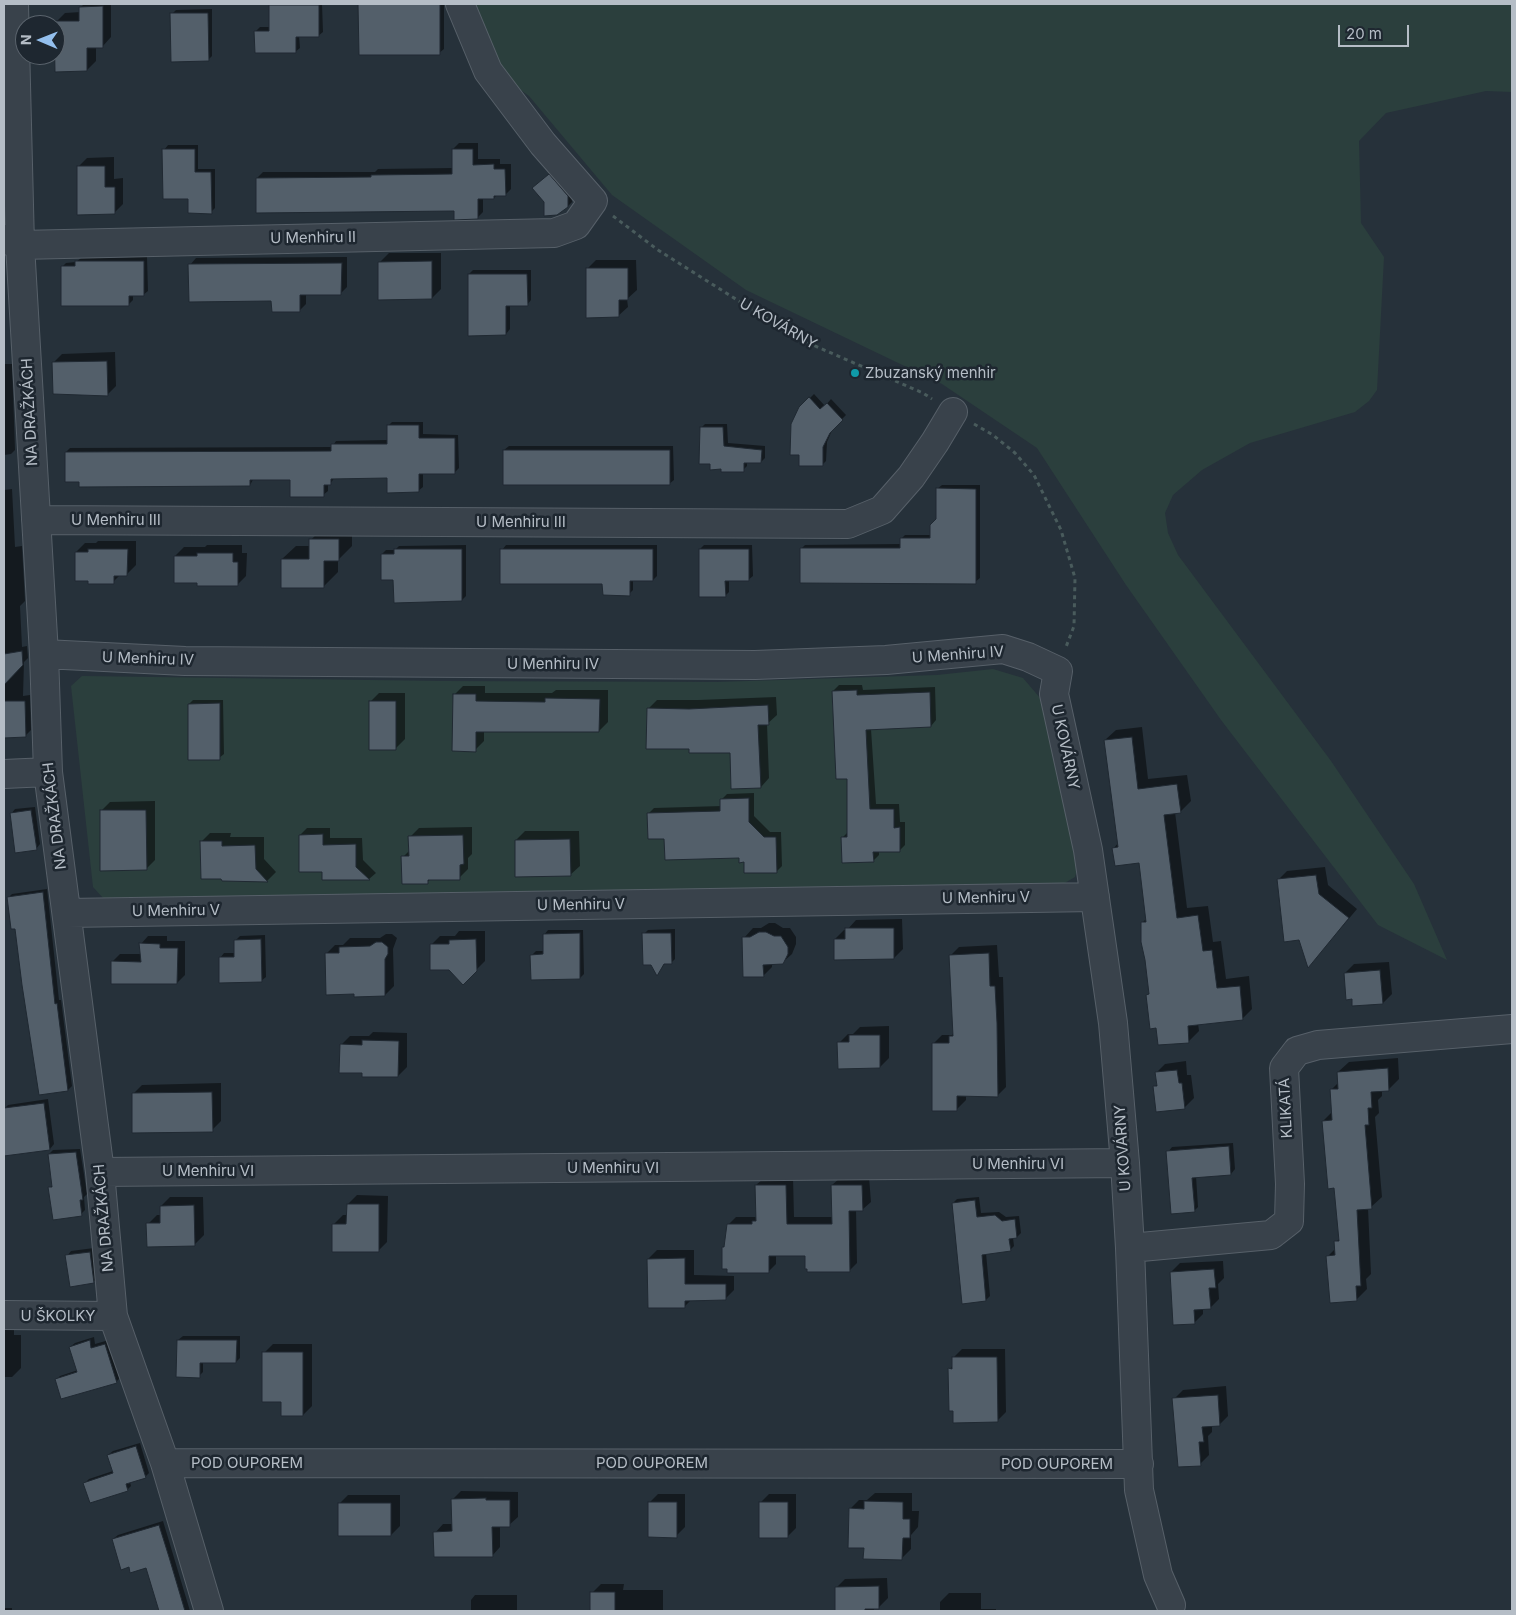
<!DOCTYPE html>
<meta charset="utf-8">
<style>
body{margin:0}
#map{position:relative;width:1516px;height:1615px;overflow:hidden;background:#26313a;font-family:Inter,sans-serif}
canvas{display:block}
.frame{position:absolute;inset:0;border:5px solid #b5bdc6;pointer-events:none}
.north{position:absolute;left:15px;top:15px;width:50px;height:50px;box-sizing:border-box;background:#1e2730;border:1px solid #5a636c;border-radius:50%;rotate:271deg;font-size:14px;font-weight:700;line-height:20px;text-align:center;color:#b5bdc6}
.north::after{content:'';display:block;margin:auto;width:18px;height:22px;background:#93bfed;clip-path:polygon(50% 0,100% 100%,50% 72%,0 100%)}
.scale{position:absolute;left:1338px;top:25px;width:71px;height:22px;box-sizing:border-box;border:2px solid #b5bdc6;border-top:0;padding-left:6px;font-size:15px;line-height:18px;white-space:nowrap;color:#b5bdc6;-webkit-text-stroke:4px #1e2730;paint-order:stroke}
</style>
<div id="map">
<canvas width="1516" height="1615"></canvas>
<div class="frame"></div>
<div class="north">N</div>
<div class="scale">20 m</div>
</div>
<script>
const g = document.querySelector('canvas').getContext('2d');
g.lineJoin = 'round';
function fillPath(path, color) { g.fillStyle = color; g.fill(path, 'evenodd'); }
const shape = rows => new Path2D(rows.map(r => 'M' + r).join(''));
function stroke(path, color, width, dash) { g.strokeStyle = color; g.lineWidth = width; g.lineCap = dash ? 'butt' : 'round'; g.setLineDash(dash || []); g.stroke(path); }
function label(font, color, halo, rows, align = 'center') {
  g.font = font + ' Inter,sans-serif'; g.lineWidth = 5; g.setLineDash([]); g.textBaseline = 'middle'; g.strokeStyle = halo; g.fillStyle = color; for (const [text, x, y, turn = 0] of rows) {
    g.save(); g.translate(x, y); g.rotate((+turn || 0) * Math.PI / 180); g.textAlign = isNaN(turn) ? turn : align; if (halo) g.strokeText(text, 0, 0); g.fillText(text, 0, 0); g.restore();
  }
}
fillPath(shape([
 [470,4,1512,4,1512,92,1486,91,1386,113,1359,141,1361,223,1384,257,1377,390,1369,401,1355,412,1250,443,1202,470,1173,495,1165,513,1168,533,1178,555,1331,761,1414,884,1447,960,1378,925,1221,720,1126,585,1037,448,942,384,746,290,612,195,529,96,501,76],
 [993,669,1023,678,1041,699,1078,865,1075,877,1063,884,190,897,103,898,93,887,71,686,82,676,442,681,717,682,937,675]
]), '#2b3f3d');
fillPath(shape([
 [84,4,111,4,111,37,102,47,96,47,96,61,87,70,56,22,65,13,81,12,81,7],
 [272,4,322,4,323,32,318,36,299,36,300,48,295,52,256,31,260,27,270,27,270,6],
 [360,4,444,4,444,49,439,53],
 [212,9,212,56,208,60,172,14,176,10],
 [459,143,478,143,478,159,500,159,500,164,511,164,511,189,505,195,497,195,494,198,483,198,483,212,477,218,455,210,257,178,263,172,375,172,378,169,453,168,453,149],
 [168,145,198,145,198,169,215,169,215,208,211,212,189,198,164,150],
 [114,157,114,179,123,178,123,204,114,213,78,167,87,158],
 [553,171,571,192,572,202,567,207,545,201,538,184],
 [389,253,441,253,441,289,432,298,380,262],
 [147,257,148,291,143,295,133,295,133,300,129,304,62,267,66,263,76,262,81,258],
 [347,257,347,287,341,293,306,293,306,304,300,310,190,265,196,258],
 [596,260,636,260,637,290,627,299,628,307,618,316,587,269],
 [473,270,531,270,531,300,527,305,510,305,510,329,506,334,469,274],
 [115,352,116,386,107,395,53,363,62,354],
 [4,364,12,364,15,450,11,454,4,455],
 [814,394,825,406,831,399,846,415,833,428,827,442,826,461,822,465,800,408],
 [392,422,423,422,423,434,458,435,459,468,454,473,423,472,423,487,418,491,388,477,335,477,330,484,328,484,328,491,323,495,291,478,254,478,250,485,66,452,70,448,332,447,336,441,388,440,388,426],
 [705,424,727,424,728,443,765,446,765,458,761,462,747,462,747,466,743,470,722,468,711,462,701,428],
 [509,446,673,446,674,480,669,484,504,450],
 [942,485,980,485,980,578,975,582,801,549,805,545,901,544,901,539,905,535,931,535,937,519,937,489],
 [12,489,15,547,22,546,25,601,20,606,22,647,27,646,28,658,24,662,23,696,30,695,31,730,25,736,4,737,4,490],
 [324,526,352,526,352,546,338,560,338,572,324,586,282,559,296,546,311,546,311,540],
 [98,541,136,541,136,565,127,574,121,574,113,582,76,552,85,543,96,543],
 [207,545,242,545,242,553,247,553,246,576,237,585,198,582,175,556,184,547,205,547],
 [466,545,466,596,462,600,395,579,382,554,386,550,395,550,399,546],
 [506,545,657,545,657,576,653,580,633,580,633,590,629,594,604,583,502,550],
 [704,545,752,545,753,576,748,580,729,580,729,592,725,596,700,549],
 [839,685,862,685,863,690,935,687,936,720,931,726,871,729,876,804,899,804,900,822,905,822,905,845,899,851,879,851,879,855,873,861,843,837,848,832,848,777,833,691],
 [463,686,485,686,485,693,552,693,556,690,608,690,608,722,599,731,484,731,484,741,475,750,454,695],
 [379,693,405,693,405,739,396,748,370,702],
 [776,697,777,715,767,724,769,778,761,787,731,752,690,748,648,709,657,700,698,700],
 [193,700,223,700,224,754,219,758,189,704],
 [1142,727,1148,779,1187,775,1191,801,1180,812,1175,812,1187,908,1208,906,1213,942,1221,941,1226,979,1249,976,1252,1009,1242,1019,1198,1023,1199,1031,1189,1041,1158,1027,1148,995,1150,992,1142,923,1147,918,1140,861,1114,848,1118,843,1105,740,1116,730],
 [754,793,754,816,770,832,781,832,782,866,776,872,746,861,740,857,666,838,649,813,654,808,722,806,721,800,727,794],
 [155,801,155,860,146,869,101,811,110,802],
 [35,807,40,844,36,849,11,814,15,809],
 [472,827,472,854,468,858,468,869,459,878,431,879,427,882,403,857,410,850,410,837,419,828],
 [307,828,330,828,330,838,362,838,363,860,376,873,369,879,324,878,323,870,300,835],
 [525,831,579,831,580,866,570,875,516,840],
 [210,833,231,833,230,837,264,837,264,859,276,872,267,881,223,880,201,842],
 [1325,867,1328,885,1357,909,1309,966,1278,880,1287,871],
 [47,889,59,1000,61,1000,72,1086,68,1090,16,927,8,898,12,894],
 [902,919,903,949,894,958,835,939,844,930,847,930,856,920],
 [769,923,775,923,783,928,790,928,796,937,796,944,792,954,782,963,772,963,772,967,763,976,744,938,753,928,761,928],
 [675,929,675,959,671,963,665,963,658,974,644,934,648,930],
 [548,930,583,930,584,974,580,978,532,955,536,951,545,951,544,935],
 [459,931,485,931,485,961,463,983,431,945,440,936,455,936],
 [386,934,392,934,397,938,393,949,394,986,385,995,326,954,335,945,343,945,350,938,380,938],
 [265,935,266,977,261,981,220,958,224,953,236,953,236,940,240,936],
 [148,936,167,936,167,941,185,941,185,975,177,983,112,962,120,954,141,954,141,944],
 [997,945,999,977,1003,977,1006,1087,997,1096,966,1095,966,1100,957,1109,933,1044,942,1035,952,1035,954,1032,950,956,959,947],
 [1389,962,1392,994,1383,1003,1345,973,1354,964],
 [889,1026,889,1058,880,1067,839,1043,848,1034,853,1034,860,1027],
 [373,1032,407,1033,407,1067,398,1076,363,1072,341,1045,350,1036,369,1036],
 [1398,1058,1399,1079,1389,1089,1382,1090,1382,1096,1378,1100,1379,1113,1375,1117,1382,1197,1371,1207,1368,1208,1371,1274,1366,1279,1367,1289,1356,1300,1327,1257,1336,1248,1336,1242,1340,1238,1336,1187,1323,1121,1333,1111,1331,1090,1339,1082,1338,1072,1349,1062],
 [1186,1061,1187,1075,1191,1075,1194,1098,1185,1107,1154,1087,1158,1084,1156,1073,1165,1064],
 [221,1083,221,1121,212,1130,133,1094,142,1085],
 [48,1099,54,1144,50,1149,4,1154,4,1133,7,1132,4,1109,8,1105],
 [1233,1143,1235,1169,1231,1174,1196,1176,1198,1207,1194,1211,1168,1152,1172,1147],
 [80,1149,87,1194,84,1197,85,1210,81,1214,50,1188,53,1184,49,1154,53,1150],
 [793,1177,794,1217,833,1217,832,1185,840,1178,869,1177,871,1202,863,1209,856,1209,857,1263,849,1271,806,1255,776,1255,776,1264,768,1272,723,1247,726,1245,728,1225,736,1217,757,1217,756,1185,764,1178],
 [357,1195,388,1196,387,1242,378,1251,334,1224,343,1215,348,1215,348,1204],
 [170,1197,203,1197,204,1235,195,1244,148,1224,157,1215,161,1215,161,1206],
 [979,1197,981,1213,999,1212,1006,1217,1019,1216,1021,1233,1017,1237,1013,1238,1014,1246,1010,1250,986,1253,990,1296,986,1300,963,1302,953,1203,957,1199],
 [94,1248,98,1278,93,1282,67,1256,71,1251],
 [657,1250,694,1250,694,1275,734,1276,734,1290,725,1299,691,1300,685,1306,648,1259],
 [1223,1261,1224,1278,1218,1284,1219,1299,1210,1308,1203,1308,1203,1314,1194,1323,1171,1272,1180,1263],
 [4,1328,14,1328,14,1335,21,1335,21,1368,12,1377,4,1377],
 [183,1336,240,1336,240,1358,236,1362,203,1361,203,1372,199,1376,178,1340],
 [94,1337,95,1344,109,1340,120,1378,116,1382,56,1380,60,1376,78,1370,70,1347,75,1343],
 [273,1344,312,1344,312,1406,303,1415,282,1400,264,1353],
 [962,1349,1005,1349,1006,1412,997,1421,950,1369,953,1365,953,1358],
 [1226,1386,1228,1416,1219,1425,1212,1425,1212,1432,1208,1436,1209,1455,1200,1464,1174,1399,1183,1390],
 [140,1443,149,1473,145,1477,130,1482,131,1486,127,1490,85,1483,89,1479,113,1471,108,1455,113,1451],
 [461,1491,518,1492,518,1517,509,1525,500,1525,500,1547,492,1556,435,1533,443,1524,453,1524,453,1499],
 [875,1493,912,1493,912,1511,919,1511,918,1527,911,1535,911,1549,902,1558,865,1547,850,1509,859,1500,867,1500],
 [658,1494,685,1494,685,1527,676,1536,649,1503],
 [769,1494,796,1494,796,1528,787,1537,760,1503],
 [348,1495,400,1495,400,1526,391,1535,339,1504],
 [163,1521,190,1611,160,1611,147,1566,129,1566,113,1539,118,1535],
 [887,1578,888,1598,879,1607,874,1608,874,1611,836,1611,836,1588,845,1579],
 [601,1584,624,1584,623,1590,663,1590,663,1611,592,1611,592,1593],
 [949,1593,981,1593,981,1609,996,1609,996,1611,940,1611,940,1602],
 [475,1595,517,1595,517,1611,471,1611,471,1600],
 [4,1608,12,1608,12,1611,4,1611]
]), '#0007');
const building = shape([
 [358,4,440,4,440,55,359,55,358,4],
 [269,5,319,5,319,37,296,37,296,53,255,53,254,31,269,31,269,5],
 [103,6,103,48,87,48,87,71,55,72,54,21,79,21,79,7,103,6],
 [170,13,208,13,209,61,171,62,170,13],
 [162,149,195,149,195,172,211,172,212,214,188,213,188,199,163,199,162,149],
 [452,149,473,149,473,165,494,164,494,169,505,169,506,196,494,196,494,199,478,199,478,219,454,220,454,211,256,213,256,178,371,177,371,175,452,174,452,149],
 [77,166,105,166,105,187,115,187,115,214,77,215,77,166],
 [549,174,568,196,568,207,557,215,544,216,544,202,532,188,549,174],
 [75,261,144,261,144,296,129,296,129,306,61,306,61,266,75,266,75,261],
 [432,261,432,299,378,300,378,262,432,261],
 [342,263,341,295,300,295,300,312,272,312,271,301,189,302,188,264,342,263],
 [586,268,628,268,628,300,619,300,619,317,586,318,586,268],
 [468,274,527,274,528,306,506,306,506,335,468,336,468,274],
 [107,361,108,396,53,394,52,362,107,361],
 [809,397,820,409,827,403,843,420,830,433,823,447,823,466,799,466,799,455,790,455,791,424,799,407,809,397],
 [387,425,419,425,419,438,455,438,455,474,419,474,419,492,387,493,387,478,331,479,331,485,324,485,324,497,290,497,290,480,250,480,250,486,79,487,79,482,65,482,65,452,331,451,331,444,387,444,387,425],
 [700,427,723,427,724,446,762,450,761,463,744,463,744,472,721,472,721,469,710,470,710,464,699,464,700,427],
 [503,450,670,450,670,485,503,485,503,450],
 [936,488,976,489,976,584,800,583,800,548,900,548,900,538,930,538,930,525,936,519,936,488],
 [309,539,339,539,339,561,324,561,324,588,281,588,281,559,309,559,309,539],
 [88,549,128,549,127,576,114,576,114,584,88,584,88,581,75,581,75,552,88,552,88,549],
 [394,549,462,549,462,601,394,603,393,580,381,580,381,554,394,554,394,549],
 [500,549,653,549,653,581,630,581,630,596,603,595,602,584,500,584,500,549],
 [699,549,749,549,749,581,725,581,726,597,699,597,699,549],
 [197,553,233,553,233,562,238,562,238,586,197,586,197,583,174,583,174,556,197,556,197,553],
 [22,651,23,665,4,685,4,654,22,651],
 [857,690,857,695,930,692,931,727,866,730,870,809,894,809,894,828,900,827,900,852,873,852,874,862,842,863,841,837,847,837,847,779,836,779,832,691,857,690],
 [453,694,476,694,476,701,545,702,545,698,600,699,599,732,476,732,476,752,452,751,453,694],
 [4,701,25,701,26,737,4,738,4,701],
 [369,701,396,701,396,750,369,750,369,701],
 [220,703,220,760,188,760,188,704,220,703],
 [768,705,769,725,758,725,761,788,731,789,730,753,689,753,689,749,646,749,647,708,689,709,768,705],
 [1132,737,1138,789,1177,784,1181,813,1164,815,1177,918,1198,915,1203,951,1212,950,1217,988,1240,986,1243,1020,1188,1026,1189,1043,1158,1045,1156,1028,1150,1029,1146,995,1149,994,1145,960,1141,942,1141,922,1146,922,1139,863,1115,866,1112,848,1118,847,1104,740,1132,737],
 [749,798,749,822,764,837,776,837,777,873,744,873,744,862,739,863,739,858,665,860,664,839,648,839,647,813,720,811,720,799,749,798],
 [31,810,37,850,15,853,10,813,31,810],
 [100,810,146,810,147,870,100,871,100,810],
 [323,834,323,845,356,844,356,867,370,880,322,880,322,872,299,872,299,835,323,834],
 [463,835,464,864,460,865,460,880,428,880,428,884,402,884,401,856,409,856,408,836,463,835],
 [570,839,571,876,515,877,515,840,570,839],
 [200,841,222,841,222,846,255,845,256,869,268,882,222,881,221,879,201,879,200,841],
 [1316,875,1319,894,1349,918,1308,968,1299,940,1284,942,1277,879,1316,875],
 [43,892,55,1004,57,1003,68,1091,39,1095,22,985,15,929,11,929,7,897,43,892],
 [845,928,894,928,894,959,834,960,834,939,845,939,845,928],
 [759,932,766,932,774,936,781,936,788,947,788,954,783,964,763,965,764,977,743,977,742,937,750,937,759,932],
 [580,933,580,979,531,980,530,955,543,954,543,934,580,933],
 [642,933,671,933,672,964,664,964,657,976,651,965,643,965,642,933],
 [261,939,262,982,219,983,219,957,234,957,234,940,261,939],
 [476,939,477,971,463,985,449,970,430,970,430,944,449,944,449,940,476,939],
 [376,942,382,942,388,947,388,954,385,959,385,996,354,997,354,994,326,995,325,953,339,953,339,947,370,946,376,942],
 [139,943,160,944,160,948,178,948,177,984,111,984,111,961,141,962,139,943],
 [989,953,990,986,995,986,997,1023,998,1097,957,1096,957,1111,932,1111,932,1043,949,1043,949,1036,953,1036,949,955,989,953],
 [1380,970,1383,1004,1352,1006,1352,999,1346,1000,1344,973,1380,970],
 [849,1035,880,1035,880,1068,838,1069,837,1042,849,1042,849,1035],
 [362,1040,399,1041,398,1077,362,1077,362,1073,339,1073,340,1044,362,1045,362,1040],
 [1388,1068,1389,1091,1371,1092,1372,1108,1368,1108,1369,1125,1365,1125,1372,1209,1357,1210,1361,1286,1356,1286,1357,1301,1330,1303,1326,1256,1335,1255,1334,1241,1339,1241,1334,1188,1328,1189,1322,1121,1332,1120,1330,1089,1338,1089,1337,1072,1388,1068],
 [1177,1070,1179,1083,1182,1083,1185,1109,1156,1112,1153,1086,1157,1086,1155,1072,1177,1070],
 [212,1092,213,1132,132,1133,132,1093,212,1092],
 [44,1103,50,1150,4,1156,4,1108,44,1103],
 [1229,1146,1231,1175,1192,1178,1195,1212,1171,1214,1166,1151,1229,1146],
 [76,1152,83,1200,80,1200,82,1216,53,1220,48,1187,52,1187,48,1154,76,1152],
 [755,1185,786,1185,787,1224,832,1224,831,1185,862,1185,863,1211,849,1211,850,1272,807,1272,807,1269,805,1269,805,1256,769,1256,769,1273,727,1273,727,1269,722,1269,722,1247,724,1247,727,1224,752,1224,752,1221,756,1221,755,1185],
 [975,1200,977,1217,995,1215,1002,1221,1015,1219,1017,1238,1009,1239,1011,1251,982,1255,986,1301,962,1304,952,1203,975,1200],
 [347,1204,379,1204,379,1252,332,1252,332,1224,346,1224,347,1204],
 [194,1205,195,1246,147,1247,146,1223,160,1223,160,1206,194,1205],
 [90,1252,94,1283,70,1287,65,1255,90,1252],
 [685,1258,685,1284,726,1284,726,1300,685,1301,685,1308,648,1308,647,1259,685,1258],
 [1214,1269,1216,1288,1209,1288,1211,1309,1194,1310,1195,1324,1173,1325,1170,1272,1214,1269],
 [90,1340,91,1348,105,1344,117,1383,61,1399,55,1379,77,1372,69,1347,90,1340],
 [177,1340,237,1340,236,1363,200,1363,200,1378,176,1377,177,1340],
 [262,1352,303,1352,303,1416,281,1416,281,1402,262,1402,262,1352],
 [952,1357,997,1357,998,1422,953,1423,953,1411,949,1411,948,1368,952,1369,952,1357],
 [1218,1395,1220,1426,1202,1427,1204,1442,1199,1442,1201,1466,1178,1467,1172,1398,1218,1395],
 [136,1446,146,1478,126,1484,128,1491,90,1503,83,1483,113,1473,107,1455,136,1446],
 [486,1498,486,1500,510,1500,510,1527,492,1527,493,1557,434,1557,433,1532,452,1531,451,1499,486,1498],
 [864,1501,903,1502,903,1519,910,1519,910,1538,903,1538,902,1560,863,1559,864,1548,848,1548,849,1508,864,1509,864,1501],
 [648,1502,677,1502,677,1538,648,1537,648,1502],
 [759,1502,788,1502,788,1538,759,1538,759,1502],
 [338,1503,391,1503,391,1536,338,1536,338,1503],
 [159,1525,169,1557,185,1611,159,1611,146,1568,130,1573,129,1567,121,1570,112,1539,159,1525],
 [879,1586,879,1609,865,1609,865,1611,835,1611,835,1587,879,1586],
 [590,1592,615,1592,615,1611,590,1611,590,1592]
]);
fillPath(building, '#535f6a');
stroke(building, '#202932', 1);
const minor = shape([
 [14,4,20,245,44,654,48,772,100,1172,113,1316,165,1463,209,1611],
 [4,239,20,245,554,233,576,225,593,201,543,144,488,71,460,4],
 [36,520,848,524,882,510,911,477,935,442,953,412],
 [44,654,185,661,755,665,886,660,1003,649,1028,657,1058,671,1054,694,1088,850,1113,1023,1125,1163,1130,1248,1139,1490,1158,1575,1171,1605],
 [4,774,48,772],
 [67,913,1095,897],
 [100,1172,1125,1163],
 [1130,1248,1271,1235,1289,1221,1290,1184,1284,1068,1297,1051,1318,1045,1512,1029],
 [4,1315,113,1316],
 [165,1463,1139,1464]
]);
stroke(minor, '#576069', 30);
stroke(shape([
 [613,216,658,250,799,339,923,393,932,399],
 [974,424,993,435,1015,453,1034,475,1061,530,1075,578,1074,626,1066,647]
]), '#495b5c', 3, [4, 4]);
stroke(minor, '#39424b', 28);
for (const [x, y, r, color] of [
 [855,373,5,"#0f9aa8"]
]) { const dot = new Path2D(); dot.arc(x, y, r, 0, 2 * Math.PI); g.fillStyle = color; g.fill(dot); stroke(dot, '#1e2730', 2); }
label('15px', '#b5bdc6', '#1e2730', [
 ["U Menhiru Ⅱ",313,238,-1],
 ["U KOVÁRNY",778,324,30],
 ["NA DRAŽKÁCH",30,412,-93],
 ["U Menhiru Ⅲ",116,520],
 ["U Menhiru Ⅲ",521,522],
 ["U Menhiru Ⅳ",958,655,-4],
 ["U Menhiru Ⅳ",148,659,2],
 ["U Menhiru Ⅳ",553,664],
 ["U KOVÁRNY",1065,747,78],
 ["NA DRAŽKÁCH",55,816,-97],
 ["U Menhiru Ⅴ",986,898,-1],
 ["U Menhiru Ⅴ",581,905,-1],
 ["U Menhiru Ⅴ",176,911,-1],
 ["KLIKATÁ",1286,1108,-93],
 ["U KOVÁRNY",1123,1148,-94],
 ["U Menhiru Ⅵ",1018,1164],
 ["U Menhiru Ⅵ",613,1168],
 ["U Menhiru Ⅵ",208,1171],
 ["NA DRAŽKÁCH",104,1218,-95],
 ["U ŠKOLKY",58,1316],
 ["POD OUPOREM",247,1463],
 ["POD OUPOREM",652,1463],
 ["POD OUPOREM",1057,1464]
]);
label('15px', '#b5bdc6', '#1e2730', [
 ["Zbuzanský menhir",865,373]
], 'left');
</script>
